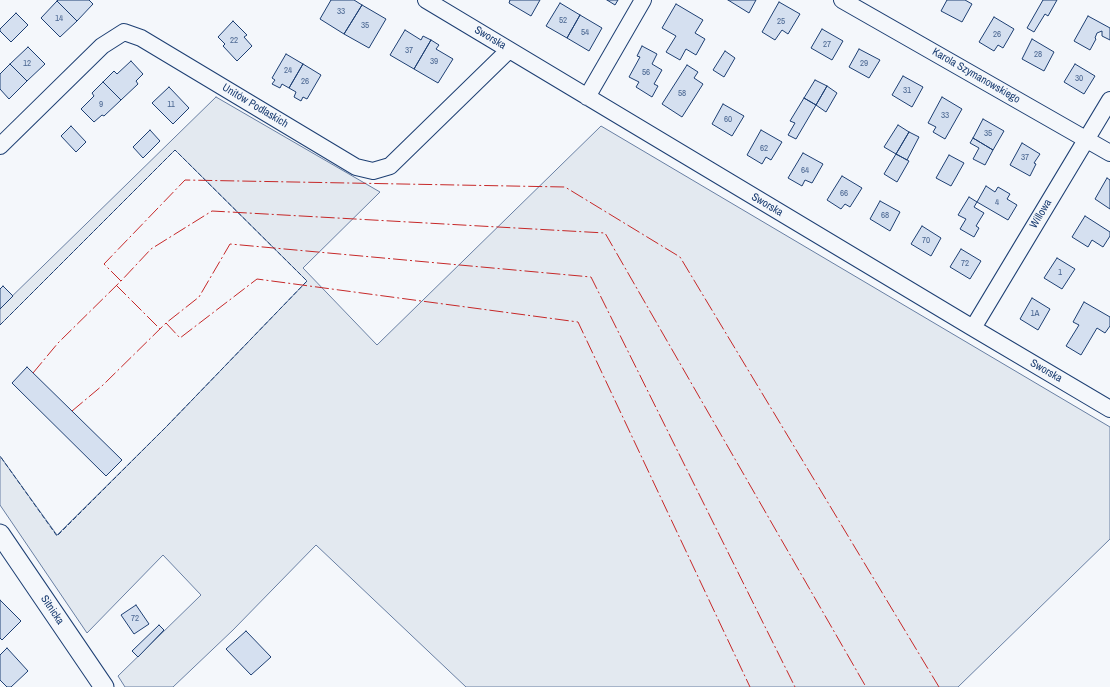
<!DOCTYPE html>
<meta charset="utf-8">
<style>
body{margin:0}
canvas{display:block;background:#f4f7fb}
</style>
<canvas width="1110" height="687"></canvas>
<script>
const g = document.querySelector('canvas').getContext('2d');
g.lineJoin = 'round';
function fillPath(path, color) { g.fillStyle = color; g.fill(path, 'evenodd'); }
const shape = rows => new Path2D(rows.map(r => 'M' + r).join(''));
function stroke(path, color, width, dash) { g.strokeStyle = color; g.lineWidth = width; g.lineCap = dash ? 'butt' : 'round'; g.setLineDash(dash || []); g.stroke(path); }
function label(font, color, halo, rows, align = 'center') {
  g.font = font + ' "Archivo Narrow",sans-serif'; g.lineWidth = 3; g.setLineDash([]); g.textBaseline = 'middle'; g.strokeStyle = halo; g.fillStyle = color; for (const [text, x, y, turn = 0] of rows) {
    g.save(); g.translate(x, y); g.rotate((+turn || 0) * Math.PI / 180); g.textAlign = isNaN(turn) ? turn : align; if (halo) g.strokeText(text, 0, 0); g.fillText(text, 0, 0); g.restore();
  }
}
const green = shape([
 [216,97,380,192,303,268,377,345,601,126,1110,427,1110,539,958,687,466,687,316,545,233,630,173,687,125,687,118,676,201,595,163,555,87,633,0,505,0,456,57,535,167,426,307,281,175,150,0,325,0,308,216,97]
]);
fillPath(green, '#e3e9f0');
stroke(green, '#687fa3', 1);
const building = shape([
 [58,0,89,0,93,4,77,21,57,1,58,0],
 [331,0,354,0,362,5,344,34,320,19,331,0],
 [510,0,540,0,531,16,509,3,510,0],
 [607,0,618,0,615,5,607,0],
 [728,0,756,0,749,13,728,0],
 [947,0,965,0,972,4,962,22,941,11,947,0],
 [1043,0,1057,0,1048,16,1045,14,1034,32,1027,28,1043,0],
 [57,1,77,21,60,37,41,18,57,1],
 [779,2,800,14,788,34,782,30,775,40,762,32,779,2],
 [560,3,580,15,567,38,546,26,560,3],
 [676,4,703,20,695,33,705,39,696,55,686,49,680,60,666,52,676,36,662,28,676,4],
 [362,5,386,19,369,48,344,34,362,5],
 [16,13,28,25,11,42,0,31,0,29,16,13],
 [580,15,602,28,589,51,567,38,580,15],
 [1088,16,1110,28,1110,40,1102,36,1102,31,1097,33,1095,38,1096,39,1090,50,1074,41,1088,16],
 [994,17,1014,29,1003,48,998,45,994,51,979,42,994,17],
 [233,21,247,35,244,37,252,46,237,61,223,46,225,44,218,37,233,21],
 [822,29,843,41,832,60,811,48,822,29],
 [405,30,421,40,423,36,431,40,414,69,390,55,405,30],
 [1032,39,1054,52,1044,71,1022,59,1032,39],
 [431,40,439,45,436,49,453,59,438,83,414,69,431,40],
 [642,46,657,54,652,64,662,70,654,84,658,86,652,97,636,87,639,82,629,77,640,57,637,56,642,46],
 [28,47,45,64,27,81,10,64,28,47],
 [859,49,880,60,869,78,849,67,859,49],
 [725,51,735,58,724,77,713,70,725,51],
 [286,54,303,64,289,88,282,84,280,88,272,84,275,80,272,78,286,54],
 [131,61,143,74,136,81,138,84,121,100,103,82,114,71,117,74,131,61],
 [10,64,27,81,9,99,0,89,0,74,10,64],
 [303,64,321,75,307,99,303,97,301,101,294,97,296,92,289,88,303,64],
 [1075,64,1095,76,1084,94,1064,82,1075,64],
 [687,65,698,72,694,78,703,84,682,117,662,104,687,65],
 [903,76,923,87,912,107,892,95,903,76],
 [815,80,827,86,816,105,804,98,815,80],
 [103,82,121,100,104,116,102,115,94,122,81,109,94,96,92,93,103,82],
 [827,86,837,93,826,112,816,105,827,86],
 [169,87,189,108,173,124,152,103,169,87],
 [942,97,962,109,945,139,933,132,936,127,928,123,942,97],
 [804,98,816,105,796,139,788,135,795,123,790,121,804,98],
 [723,104,744,116,732,136,712,124,723,104],
 [983,119,1004,131,993,150,973,138,983,119],
 [898,125,909,132,896,154,884,147,898,125],
 [71,126,86,142,76,152,61,136,71,126],
 [150,130,160,141,143,158,133,147,150,130],
 [761,130,782,142,771,160,766,157,762,164,747,155,761,130],
 [909,132,919,137,907,160,896,154,909,132],
 [973,138,993,150,985,165,973,159,979,148,970,143,973,138],
 [1022,143,1040,154,1034,163,1036,164,1030,176,1010,165,1022,143],
 [803,153,823,164,812,183,805,180,802,186,788,178,803,153],
 [896,154,909,161,897,182,884,174,896,154],
 [949,155,964,163,951,186,936,178,949,155],
 [842,176,862,188,850,207,845,204,841,209,827,200,842,176],
 [1107,178,1110,180,1110,209,1095,199,1107,178],
 [986,186,995,192,998,187,1010,194,1007,199,1017,205,1008,220,977,202,986,186],
 [969,197,977,202,974,207,984,213,976,226,979,228,974,237,960,229,966,219,958,215,969,197],
 [880,201,900,212,890,231,870,219,880,201],
 [1085,216,1110,232,1110,236,1103,247,1092,240,1088,247,1072,237,1085,216],
 [922,226,941,238,931,256,911,244,922,226],
 [961,249,981,261,970,279,950,267,961,249],
 [1057,258,1075,269,1062,289,1044,278,1057,258],
 [3,286,13,296,0,309,0,289,3,286],
 [1032,298,1050,309,1038,330,1020,319,1032,298],
 [1084,302,1110,317,1110,326,1105,333,1097,328,1081,355,1066,346,1079,325,1073,322,1084,302],
 [27,367,122,460,106,476,12,383,27,367],
 [0,600,21,621,2,640,0,638,0,600],
 [136,605,149,624,134,634,121,615,136,605],
 [159,625,164,630,138,657,132,651,159,625],
 [246,631,271,657,251,675,226,649,246,631],
 [7,648,28,671,11,687,7,687,0,680,0,655,7,648]
]);
fillPath(building, '#d5e0f0');
stroke(building, '#1d3f73', 1);
const minor = shape([
 [426,0,973,328,1110,409],
 [842,0,1110,153],
 [587,97,643,0],
 [0,146,102,46,124,32,141,38,356,167,373,171,390,166,509,50],
 [973,328,1110,100]
]);
const tertiary = shape([
 [0,534,104,687]
]);
stroke(minor, '#1d3f73', 18);
stroke(tertiary, '#1d3f73', 21);
stroke(minor, '#f4f7fb', 16);
stroke(tertiary, '#f4f7fb', 19);
stroke(shape([
 [0,325,175,150,307,281,167,426,57,536,0,456]
]), '#1d3f73', 1, [5, 2]);
stroke(shape([
 [121,281,104,264,185,180,565,187,680,257,939,687],
 [116,285,160,329],
 [166,323,180,338,257,279,578,322,750,687],
 [33,373,58,343,121,281,151,249,212,211,605,233,866,687],
 [72,411,103,385,166,323,199,297,230,244,591,277,795,687]
]), '#c62828', 1, [14, 3, 2, 3]);
label('9px', '#4b6792', null, [
 ["33",341,12],
 ["14",59,19],
 ["52",563,21],
 ["25",781,22],
 ["35",365,26],
 ["54",585,33],
 ["26",997,35],
 ["22",234,41],
 ["27",827,45],
 ["37",409,51],
 ["28",1038,55],
 ["39",434,62],
 ["12",27,64],
 ["29",864,64],
 ["24",288,71],
 ["56",646,73],
 ["30",1079,79],
 ["26",305,82],
 ["31",907,91],
 ["58",682,94],
 ["9",101,105],
 ["11",171,105],
 ["33",945,116],
 ["60",728,120],
 ["35",988,134],
 ["62",764,149],
 ["37",1025,158],
 ["64",805,171],
 ["66",844,194],
 ["4",997,203],
 ["68",885,216],
 ["70",926,241],
 ["72",965,264],
 ["1",1060,273],
 ["1A",1035,314],
 ["72",135,619]
]);
label('11px', '#1d3f73', '#f4f7fb', [
 ["Sworska",490,38,31],
 ["Karola Szymanowskiego",976,76,30],
 ["Unitów Podlaskich",255,106,31],
 ["Sworska",767,205,31],
 ["Willowa",1041,214,-59],
 ["Sworska",1046,371,30],
 ["Sitnicka",52,610,56]
]);
</script>
